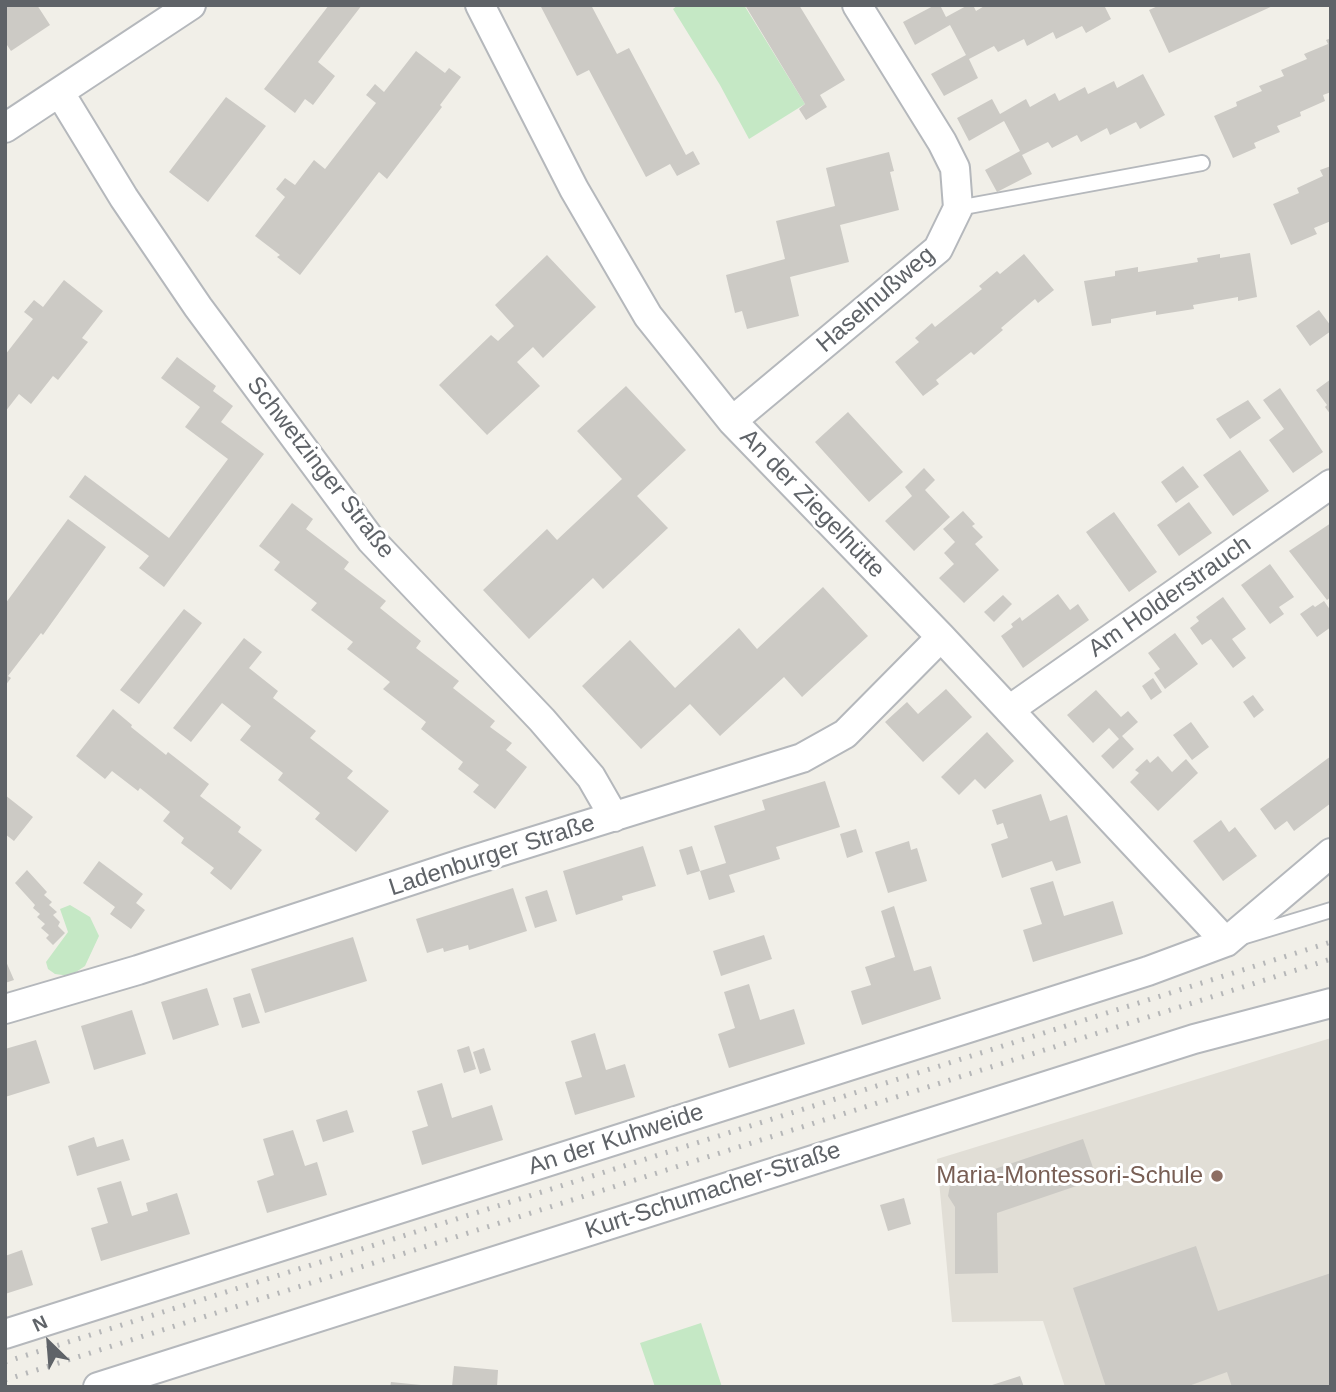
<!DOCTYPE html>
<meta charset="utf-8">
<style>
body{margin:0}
#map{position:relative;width:1336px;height:1392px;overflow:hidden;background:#f1efe8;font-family:Arial,sans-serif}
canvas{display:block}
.frame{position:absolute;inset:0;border:7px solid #5f6368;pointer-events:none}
.north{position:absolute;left:14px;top:1308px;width:70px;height:70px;-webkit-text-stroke:5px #fff;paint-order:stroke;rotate:335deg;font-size:19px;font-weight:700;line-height:28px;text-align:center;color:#5f6368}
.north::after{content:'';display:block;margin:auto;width:24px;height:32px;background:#5f6368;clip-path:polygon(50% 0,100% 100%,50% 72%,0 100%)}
</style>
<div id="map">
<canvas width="1336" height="1392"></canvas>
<div class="frame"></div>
<div class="north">N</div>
</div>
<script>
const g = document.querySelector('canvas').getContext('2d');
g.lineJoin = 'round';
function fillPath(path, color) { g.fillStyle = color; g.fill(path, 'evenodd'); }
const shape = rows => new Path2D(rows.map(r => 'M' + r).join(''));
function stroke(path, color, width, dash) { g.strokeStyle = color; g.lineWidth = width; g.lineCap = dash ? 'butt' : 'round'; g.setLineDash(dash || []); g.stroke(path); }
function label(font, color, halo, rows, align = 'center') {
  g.font = font + ' Arial,sans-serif'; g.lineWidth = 6; g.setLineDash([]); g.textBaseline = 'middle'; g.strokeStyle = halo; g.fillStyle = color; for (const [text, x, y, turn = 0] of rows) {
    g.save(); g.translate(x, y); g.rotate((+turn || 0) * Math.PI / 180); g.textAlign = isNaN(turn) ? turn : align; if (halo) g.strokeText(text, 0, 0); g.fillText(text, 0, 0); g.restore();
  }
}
fillPath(shape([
 [1331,1038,1331,1387,1065,1387,1043,1321,952,1322,937,1159]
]), '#e1ded6');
fillPath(shape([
 [678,5,744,5,805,104,749,139,720,85,673,9],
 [70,905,90,917,99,936,85,966,70,976,55,974,48,969,46,962,68,932,60,909],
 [701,1323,722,1387,655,1387,640,1343]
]), '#c5e8c5');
fillPath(shape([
 [5,5,37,5,50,25,11,51,5,42],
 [329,5,362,5,318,62,335,76,313,105,305,99,295,113,264,89],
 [540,5,591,5,617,54,629,48,686,155,693,151,700,164,677,176,670,164,646,177,589,70,577,76],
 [745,5,799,5,845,80,820,95,827,107,806,120,799,109,805,104],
 [935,5,940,5,946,17,968,5,973,5,976,11,986,5,1104,5,1111,19,1086,33,1082,26,1056,39,1053,32,1027,46,1024,39,998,52,994,46,969,59,978,78,944,96,931,74,966,55,950,25,915,45,903,22],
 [1160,5,1275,5,1169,53,1149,10],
 [1331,38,1331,92,1323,95,1325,101,1300,112,1301,116,1277,126,1280,132,1254,143,1256,148,1233,158,1214,116,1237,106,1236,102,1262,91,1259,86,1284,76,1281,70,1307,59,1304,54,1328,44,1326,40],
 [416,51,445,73,449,68,461,77,440,105,442,107,387,179,379,172,300,275,277,257,280,255,255,236,285,197,276,189,285,178,295,185,314,160,325,169,376,103,366,95,375,84,384,92],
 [1143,74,1165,115,1140,129,1136,122,1110,135,1107,128,1081,142,1077,135,1052,148,1048,142,1022,155,1032,174,997,192,985,170,1020,151,1004,121,969,141,957,118,992,99,1000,114,1026,99,1030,107,1055,93,1059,101,1085,87,1088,94,1114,81,1117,88],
 [226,97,266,126,208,202,169,172],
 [889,152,894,171,890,172,899,210,840,225,849,262,790,277,799,316,747,329,742,311,735,313,726,275,785,259,776,221,835,206,826,168],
 [1331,166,1331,221,1314,228,1317,234,1291,245,1273,204,1299,193,1297,188,1323,176,1320,170],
 [1250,253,1257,297,1238,301,1238,297,1193,305,1194,309,1156,315,1156,311,1111,319,1111,323,1092,326,1084,281,1115,276,1115,271,1138,267,1138,272,1198,262,1197,258,1220,254,1220,258],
 [1024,254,1054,290,1038,303,1035,299,1001,328,1003,330,974,355,971,352,936,380,939,384,923,396,895,362,919,342,915,338,932,323,935,327,982,289,979,286,997,271,1000,274],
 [547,255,596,307,543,358,533,347,517,362,540,386,487,435,439,385,491,335,498,341,514,326,495,305],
 [64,280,103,311,82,338,88,342,58,380,53,376,31,404,19,394,5,412,5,355,33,319,24,312,34,300,43,307],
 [1319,310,1331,326,1331,331,1310,346,1296,326],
 [177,357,216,386,213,391,233,406,221,422,264,454,164,587,139,568,149,556,69,497,85,475,169,538,228,459,185,427,200,407,161,378],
 [1331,379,1331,415,1325,407,1327,405,1316,390],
 [626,386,686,450,637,496,668,528,603,589,593,578,529,639,483,590,547,529,557,540,622,479,577,431],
 [1280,388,1323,452,1293,473,1269,440,1284,429,1263,400],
 [1248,400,1261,418,1230,439,1216,419],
 [848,412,903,472,869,502,815,442],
 [1240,450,1269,491,1233,516,1203,475],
 [1183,466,1199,487,1176,503,1161,482],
 [924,468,935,480,925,490,950,517,914,551,885,521,912,496,905,487],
 [1189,502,1212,533,1179,556,1157,525],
 [292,503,313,519,306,529,349,562,344,569,386,601,380,608,421,641,416,648,459,681,453,688,495,721,490,727,512,743,506,750,527,767,495,809,473,792,479,785,458,769,463,762,421,729,426,722,383,689,390,682,347,649,353,642,311,610,317,603,274,570,280,562,259,546],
 [963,511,975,524,972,526,983,537,975,544,999,570,964,603,939,578,954,564,944,553,955,542,943,529],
 [1114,512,1157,572,1129,592,1086,532],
 [68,519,106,547,43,635,41,633,8,676,11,678,5,686,5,604],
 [1331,523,1331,597,1327,600,1289,551],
 [1270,564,1294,597,1279,607,1284,614,1270,624,1241,585],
 [823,587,868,636,802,697,784,677,720,736,690,704,641,749,582,686,630,640,675,688,739,628,757,649],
 [1058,594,1070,610,1078,604,1089,620,1023,668,1001,636,1013,627,1011,624,1020,617,1022,621],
 [1003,595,1012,604,994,622,984,612],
 [1223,597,1246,629,1232,639,1246,658,1233,668,1211,639,1202,645,1190,628,1199,621,1196,617],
 [1324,601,1331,611,1331,627,1317,637,1300,614,1313,605,1315,607],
 [184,609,202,623,139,704,120,690],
 [1175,633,1198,664,1165,689,1154,673,1160,669,1148,653],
 [244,638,262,652,249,668,278,691,273,698,316,731,310,738,353,771,347,778,389,811,356,852,315,819,320,813,278,780,283,773,240,740,251,726,222,703,191,742,173,728],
 [1153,678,1162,692,1151,700,1142,686],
 [946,689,972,717,923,762,885,722,907,702,918,714],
 [1096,690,1121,717,1128,711,1138,722,1122,736,1134,749,1113,769,1101,756,1119,739,1109,728,1093,743,1067,715],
 [1253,695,1264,710,1254,718,1243,702],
 [113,709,132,725,131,727,166,755,168,752,209,784,200,796,241,827,238,832,262,850,231,890,210,873,214,868,181,843,184,838,163,821,170,812,140,788,138,791,112,771,105,779,76,756],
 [1191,722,1209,747,1192,760,1173,735],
 [987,732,1014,761,985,789,975,779,959,795,941,777],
 [1158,756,1172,772,1186,759,1198,773,1158,811,1130,782,1139,773,1135,770,1147,759,1150,763],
 [1331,756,1331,803,1294,831,1287,821,1275,830,1260,809],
 [825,781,840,827,776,847,780,859,729,875,735,892,709,900,700,871,726,863,714,826,765,810,762,800],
 [1041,794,1050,821,1067,815,1081,863,1056,871,1052,861,1002,878,991,844,1008,838,1003,823,997,825,992,810],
 [5,795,33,817,14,841,5,834],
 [1221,820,1229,832,1235,827,1257,856,1223,881,1193,841],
 [856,829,863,852,847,858,840,834],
 [909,841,911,850,917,848,927,881,888,893,875,852],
 [643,846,656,886,622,896,623,900,576,915,563,871],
 [692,846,700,871,687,875,679,850],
 [99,861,143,894,136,903,145,910,131,929,110,914,115,907,83,883],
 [27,870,47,892,44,895,52,902,49,905,57,912,53,915,60,922,58,926,65,933,53,945,46,938,49,935,41,928,45,924,37,917,40,914,33,908,35,905,15,883],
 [1053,881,1064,916,1113,901,1123,934,1033,962,1023,930,1042,924,1030,888],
 [513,888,527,931,469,950,468,945,444,952,443,948,427,953,416,919],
 [547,890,557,921,535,928,525,897],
 [894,906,914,971,931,966,941,999,862,1025,851,991,871,985,865,967,895,957,881,911],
 [764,935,772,959,721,976,713,951],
 [353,937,367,981,265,1013,251,969],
 [5,959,14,980,5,983],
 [749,984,760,1020,794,1009,805,1044,729,1068,718,1034,735,1028,724,992],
 [207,988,219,1025,173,1040,161,1002],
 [250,993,260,1023,242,1028,233,998],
 [132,1010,146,1054,94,1070,81,1026],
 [595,1033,606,1070,625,1064,635,1097,575,1115,565,1082,582,1077,571,1041],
 [36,1040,50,1083,5,1097,5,1049],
 [469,1046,476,1069,464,1073,457,1050],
 [484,1048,491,1070,480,1074,473,1052],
 [442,1083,452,1118,492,1105,503,1140,422,1165,412,1131,428,1126,417,1091],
 [347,1110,354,1132,323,1142,316,1120],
 [293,1130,305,1166,317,1162,327,1195,267,1213,257,1181,274,1175,263,1139],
 [94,1137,97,1147,123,1139,130,1160,77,1176,68,1146],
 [1083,1139,1097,1179,997,1213,998,1273,955,1274,955,1207,948,1196,951,1180,965,1170,980,1174],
 [121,1181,132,1216,148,1211,146,1203,177,1193,190,1234,101,1261,91,1228,108,1223,97,1188],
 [904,1198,911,1224,888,1231,880,1205],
 [1196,1246,1218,1311,1331,1273,1331,1387,1232,1387,1227,1372,1186,1387,1106,1387,1073,1288],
 [22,1250,33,1285,5,1294,5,1256],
 [454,1366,498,1370,497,1387,452,1387],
 [1020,1376,1024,1387,989,1387,989,1386],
 [391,1382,421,1385,421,1387,390,1387]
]), '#cccac5');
const service = shape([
 [958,208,1202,163],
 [1242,937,1331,910]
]);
const minor = shape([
 [480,5,574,189,648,316,732,421,941,637,1226,942],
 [60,93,124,198,198,307,371,540,542,720,591,777,614,817],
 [5,128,191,5],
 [732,421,938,249,958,208,955,168,942,142,857,5],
 [1009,710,1331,484],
 [5,1009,138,970,467,862,802,758,845,734,941,637],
 [5,1334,1148,971,1226,942,1331,853],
 [98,1387,1194,1039,1331,1003]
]);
stroke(service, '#b5b8bc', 18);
stroke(minor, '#b5b8bc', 32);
stroke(service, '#fff', 14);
stroke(minor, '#fff', 28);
stroke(shape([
 [5,1362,1331,942],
 [5,1380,1331,959]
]), '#b6b7b8', 5, [2, 9]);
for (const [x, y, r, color] of [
 [1217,1176,7,"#8d6e63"]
]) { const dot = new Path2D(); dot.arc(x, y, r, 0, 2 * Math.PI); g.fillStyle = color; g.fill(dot); stroke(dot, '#fff', 2.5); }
label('24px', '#5f6368', '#fff', [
 ["Haselnußweg",876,300,-41],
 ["Schwetzinger Straße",320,468,52],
 ["An der Ziegelhütte",812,504,46],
 ["Am Holderstrauch",1170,597,-35],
 ["Ladenburger Straße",492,856,-18],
 ["An der Kuhweide",616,1140,-18],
 ["Kurt-Schumacher-Straße",713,1191,-18]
]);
label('24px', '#785e54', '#fff', [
 ["Maria-Montessori-Schule",1203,1176]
], 'right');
</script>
